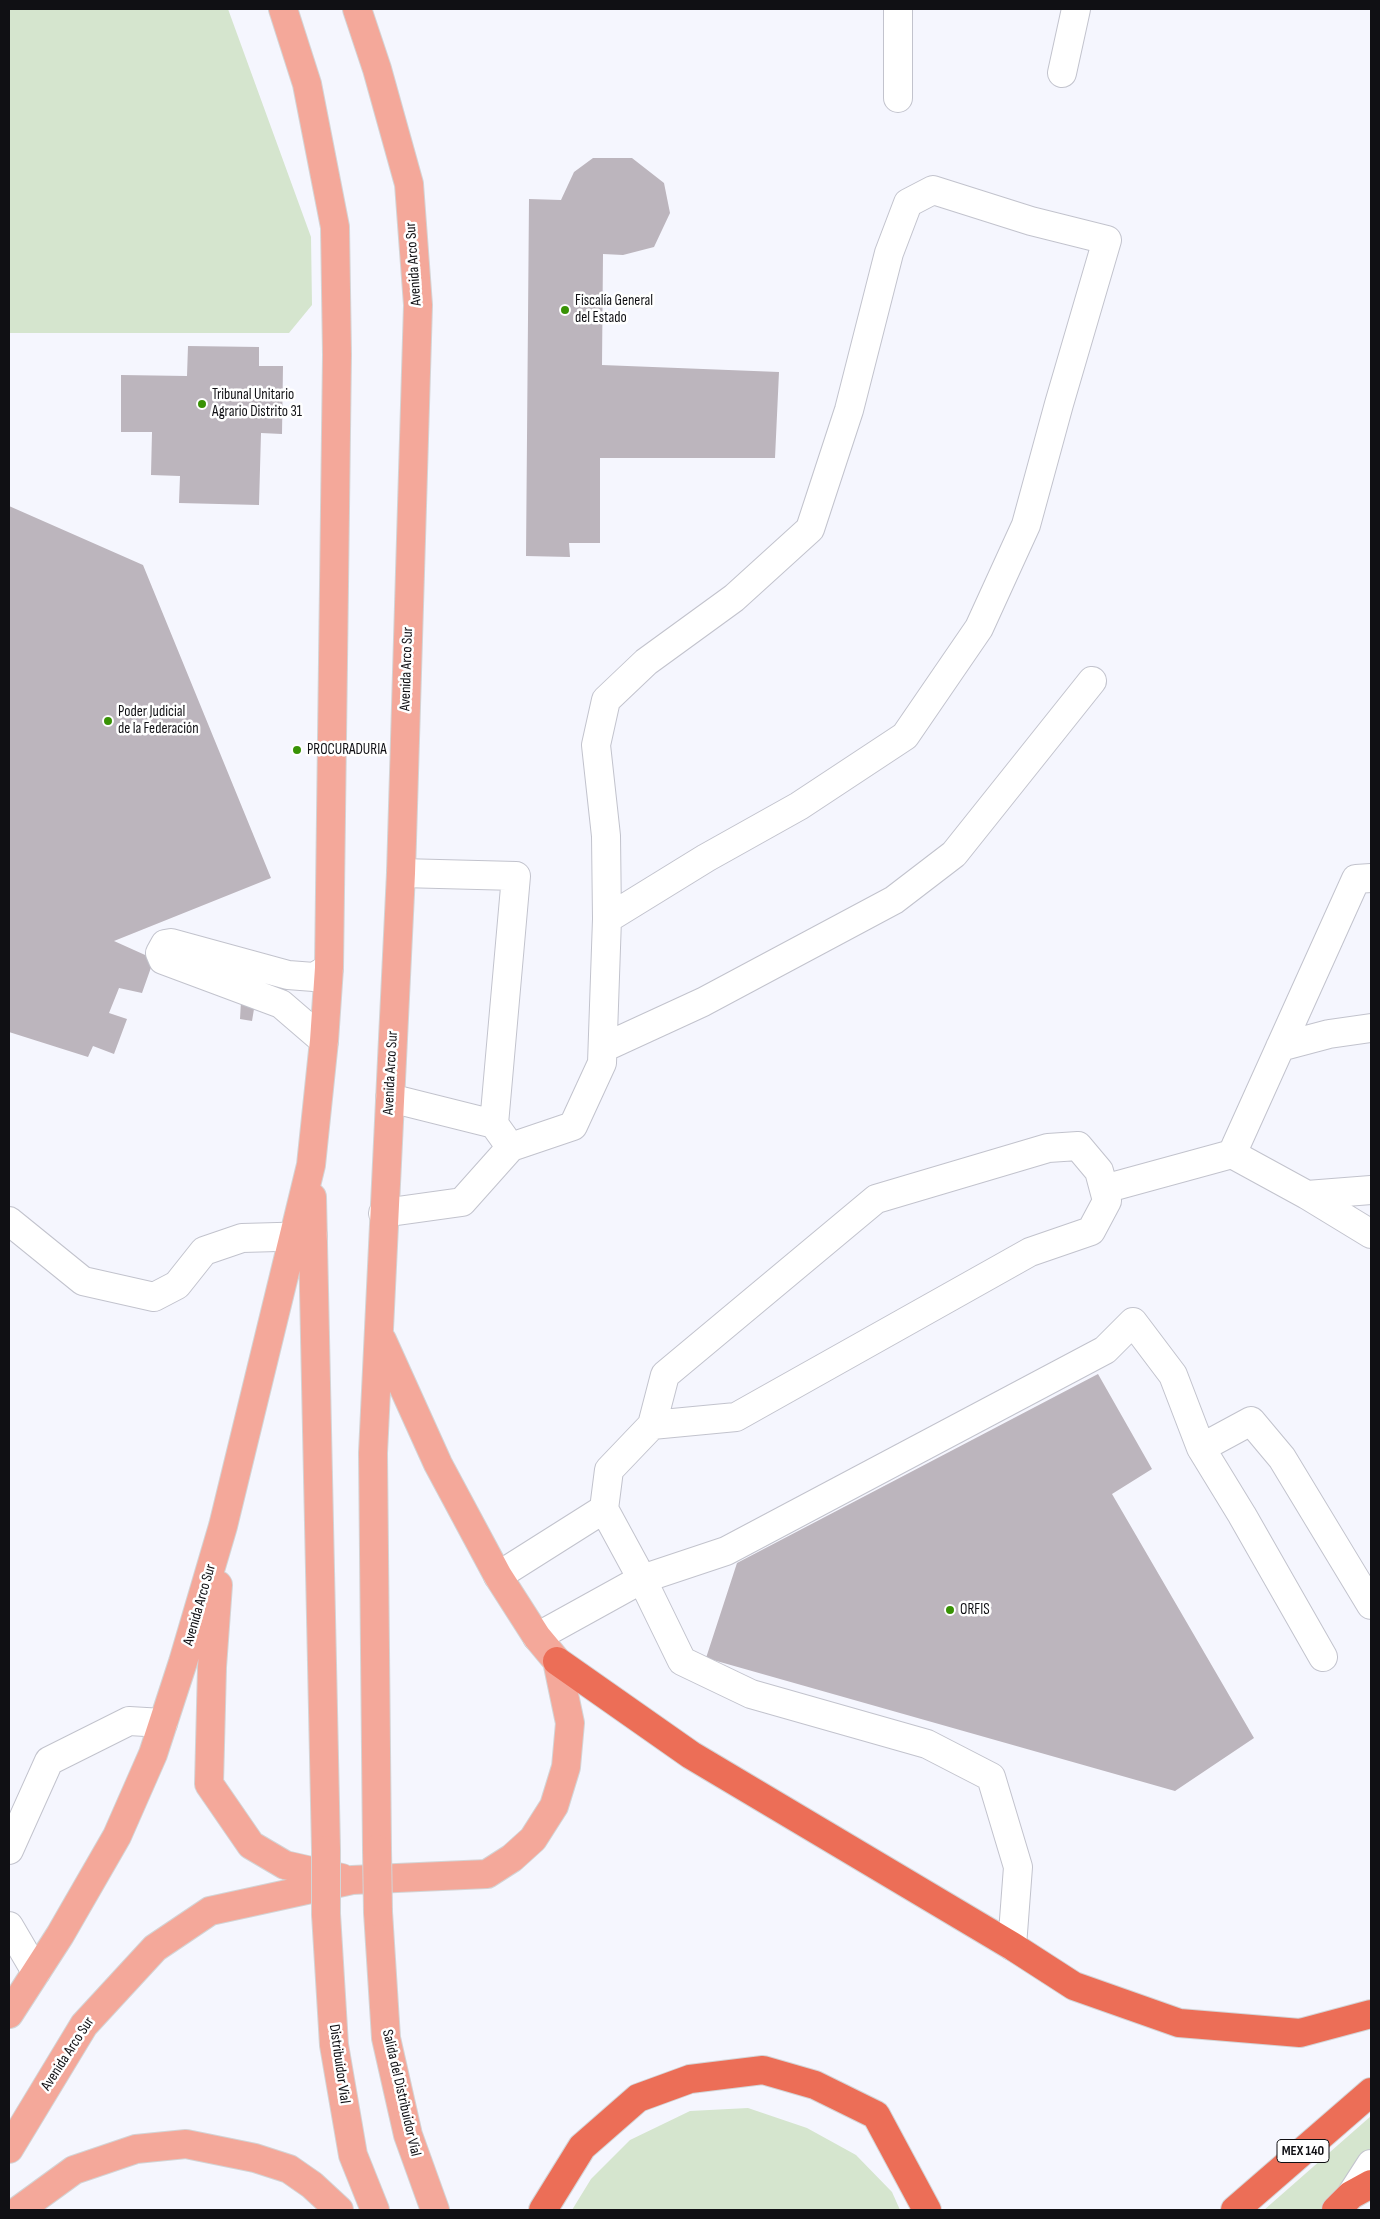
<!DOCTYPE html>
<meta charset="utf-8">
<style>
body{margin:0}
#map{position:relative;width:1380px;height:2219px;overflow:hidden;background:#f5f6fe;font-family:"Sofia Sans Condensed",sans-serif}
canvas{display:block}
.frame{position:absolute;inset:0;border:10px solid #101014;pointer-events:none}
</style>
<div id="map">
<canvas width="1380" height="2219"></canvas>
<div class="frame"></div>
</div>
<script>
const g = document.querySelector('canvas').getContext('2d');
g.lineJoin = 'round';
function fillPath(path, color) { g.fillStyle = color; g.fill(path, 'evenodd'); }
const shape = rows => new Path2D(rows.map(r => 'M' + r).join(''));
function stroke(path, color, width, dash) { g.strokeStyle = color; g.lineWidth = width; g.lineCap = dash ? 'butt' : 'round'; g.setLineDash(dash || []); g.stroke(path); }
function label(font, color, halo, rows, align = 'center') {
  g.font = font + ' "Sofia Sans Condensed",sans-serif'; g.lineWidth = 5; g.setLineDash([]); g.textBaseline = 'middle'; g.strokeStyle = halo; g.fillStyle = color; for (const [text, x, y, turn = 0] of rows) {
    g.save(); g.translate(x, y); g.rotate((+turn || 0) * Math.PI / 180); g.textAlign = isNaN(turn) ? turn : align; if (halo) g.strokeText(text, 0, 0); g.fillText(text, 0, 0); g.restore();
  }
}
fillPath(shape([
 [9,9,228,9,311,237,312,305,289,333,9,333],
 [748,2108,807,2128,856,2155,892,2192,900,2210,572,2210,591,2179,630,2140,690,2111],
 [1371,2116,1371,2197,1355,2210,1264,2210]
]), '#d5e5ce');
fillPath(shape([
 [593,158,632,158,664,183,670,213,654,247,623,255,603,254,602,365,779,372,775,458,600,458,600,543,569,543,570,557,526,556,529,199,561,200,574,172],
 [188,346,259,347,259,366,283,366,282,434,261,433,259,505,179,503,180,476,151,475,152,432,121,432,121,375,187,376],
 [9,506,143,565,271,878,114,941,154,959,142,993,119,988,109,1013,127,1019,114,1054,93,1046,88,1057,9,1032],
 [241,1001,255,1003,252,1021,240,1019],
 [1098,1374,1152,1469,1112,1494,1254,1738,1175,1791,706,1658,737,1563]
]), '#bcb5bd');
const minor = shape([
 [898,9,898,98],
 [1062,73,1076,9],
 [401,873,516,876,494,1124],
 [324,1041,281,1004,163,960,160,953,165,944,171,943,288,975,314,977,329,968],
 [1280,1047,1329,1034,1371,1028],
 [603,1048,703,1002,894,900,954,854,1092,681],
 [390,1098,494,1124,504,1138],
 [1232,1154,1356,879,1371,878],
 [1104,1189,1232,1154,1307,1195,1371,1234],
 [1307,1195,1371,1190],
 [383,1213,462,1202,511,1147,573,1126,602,1063,607,919,606,836,596,745,606,700,646,662,734,598,810,529,849,410,889,253,908,203,933,190,1031,221,1107,240,1059,404,1026,525,979,628,905,736,799,806,706,858,607,919],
 [9,1221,83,1281,154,1297,177,1285,204,1251,242,1238,313,1236],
 [652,1425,736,1417,1030,1252,1091,1231,1107,1201,1099,1171,1078,1146,1048,1148,876,1199,665,1375,652,1425,609,1470,604,1509,642,1579,682,1661,751,1694,927,1744,991,1777,1018,1867,1012,1946],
 [498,1576,604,1509],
 [537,1637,642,1579,726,1551,1105,1350,1133,1322,1173,1375,1201,1448],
 [1323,1657,1242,1515,1201,1448,1251,1421,1282,1458,1371,1605],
 [9,1850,49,1761,129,1721,163,1723],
 [9,1926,36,1972],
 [1351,2195,1371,2164]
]);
const major = shape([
 [357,9,377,69,409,184,418,305,401,873,373,1453,377,1849],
 [312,1197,326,1850],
 [218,1585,212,1667,209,1784,251,1845,285,1865,342,1878],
 [378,1912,386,2038,408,2135,435,2210],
 [326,1914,334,2045,353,2155,375,2210],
 [9,2014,60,1935,117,1836,153,1754,183,1662,223,1526,311,1165,324,1041,329,968,337,355,335,227,307,84,283,9],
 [9,2149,84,2025,155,1948,210,1911,352,1880,487,1874,512,1858,533,1839,554,1806,566,1767,570,1723,557,1661,537,1637,498,1576,438,1464,382,1340],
 [19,2210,74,2170,136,2149,186,2144,255,2158,289,2169,312,2185,339,2210]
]);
const highway = shape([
 [557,1661,691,1755,1012,1946,1074,1986,1179,2023,1300,2033,1371,2014],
 [543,2210,582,2147,638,2098,690,2079,763,2070,815,2085,876,2115,927,2210],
 [1235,2210,1371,2092],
 [1336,2210,1351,2195,1371,2184]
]);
stroke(minor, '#c2c3cd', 30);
stroke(major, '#d4d4d5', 30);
stroke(highway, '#d4d4d5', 30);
stroke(minor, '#fff', 28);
stroke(major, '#f4a89a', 28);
stroke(highway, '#ec6e57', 28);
const majorBridge = shape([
 [377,1849,378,1912],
 [326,1914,326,1850]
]);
stroke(majorBridge, '#d4d4d5', 30, []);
stroke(majorBridge, '#f4a89a', 28);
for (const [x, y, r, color] of [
 [565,310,5,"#389205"],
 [202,404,5,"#389205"],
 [108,721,5,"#389205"],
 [297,750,5,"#389205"],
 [950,1610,5,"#389205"]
]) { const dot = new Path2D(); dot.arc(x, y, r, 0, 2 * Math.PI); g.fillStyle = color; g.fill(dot); stroke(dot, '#fff', 2); }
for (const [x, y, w] of [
 [1303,2151,52]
]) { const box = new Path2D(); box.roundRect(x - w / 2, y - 11.5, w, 23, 4); g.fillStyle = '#fff'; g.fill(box); stroke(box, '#101014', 1); }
label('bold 14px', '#101014', null, [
 ["MEX 140",1303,2151]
]);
label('15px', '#101014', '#fff', [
 ["Avenida Arco Sur",414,264,-94],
 ["Avenida Arco Sur",407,669,-88],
 ["Avenida Arco Sur",391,1073,-87],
 ["Avenida Arco Sur",200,1605,-74],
 ["Avenida Arco Sur",68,2054,-57],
 ["Distribuidor Vial",339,2064,82],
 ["Salida del Distribuidor Vial",401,2093,77]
]);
label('15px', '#101014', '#fff', [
 ["Fiscalía General",575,301],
 ["del Estado",575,318],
 ["Tribunal Unitario",212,395],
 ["Agrario Distrito 31",212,412],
 ["Poder Judicial",118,712],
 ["de la Federación",118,729],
 ["PROCURADURIA",307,750],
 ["ORFIS",960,1610]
], 'left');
</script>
